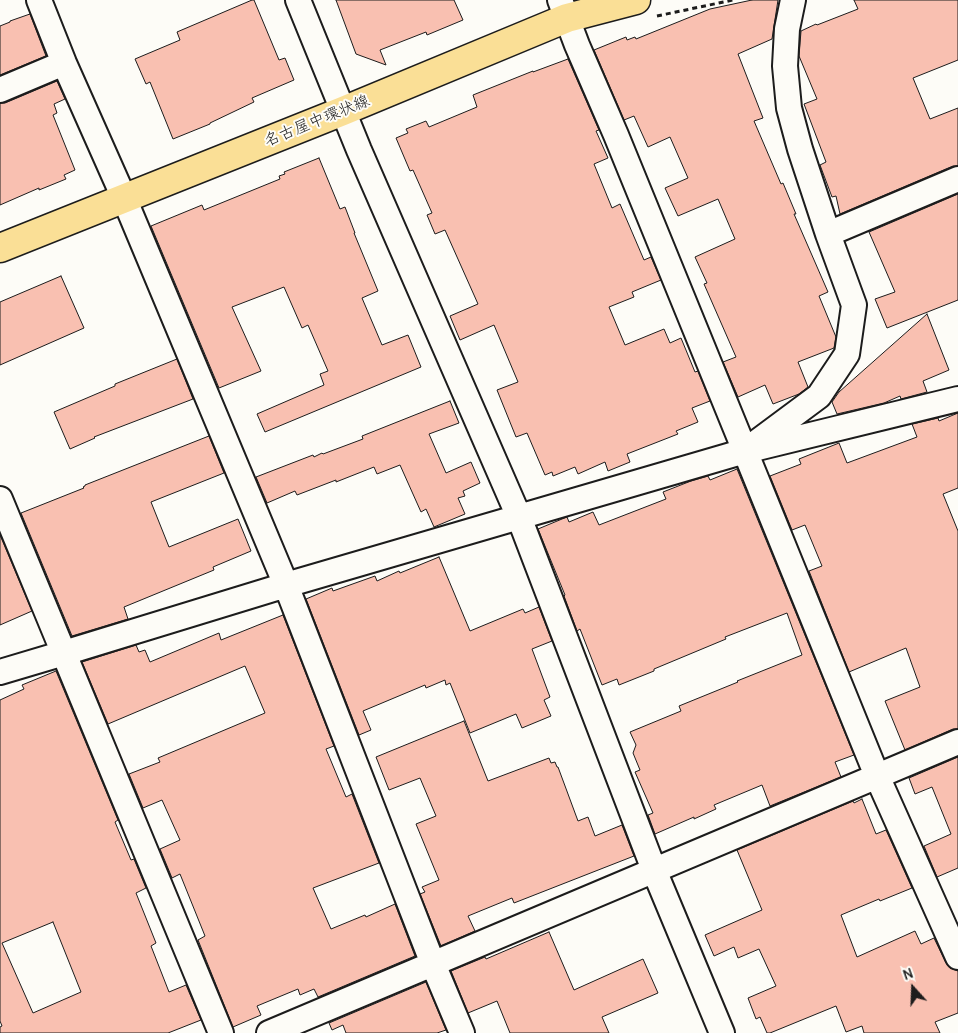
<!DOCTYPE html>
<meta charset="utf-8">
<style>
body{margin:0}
#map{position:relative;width:958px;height:1033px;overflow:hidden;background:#fdfcf7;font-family:Delius,sans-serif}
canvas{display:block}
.north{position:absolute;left:888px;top:963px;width:50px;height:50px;-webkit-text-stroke:4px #fdfcf7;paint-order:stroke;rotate:340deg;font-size:14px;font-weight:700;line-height:20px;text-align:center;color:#1c1c1c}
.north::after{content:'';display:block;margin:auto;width:18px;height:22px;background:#1c1c1c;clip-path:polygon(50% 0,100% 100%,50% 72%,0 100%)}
</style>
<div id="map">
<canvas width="958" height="1033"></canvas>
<div class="north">N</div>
</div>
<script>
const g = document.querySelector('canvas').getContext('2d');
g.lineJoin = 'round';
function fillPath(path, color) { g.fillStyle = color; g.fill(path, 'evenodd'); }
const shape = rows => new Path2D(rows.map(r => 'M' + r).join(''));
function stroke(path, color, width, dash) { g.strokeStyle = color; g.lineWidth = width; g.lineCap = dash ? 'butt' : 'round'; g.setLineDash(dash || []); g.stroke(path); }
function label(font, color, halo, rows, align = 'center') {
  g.font = font + ' Delius,"Klee One",sans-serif'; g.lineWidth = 4; g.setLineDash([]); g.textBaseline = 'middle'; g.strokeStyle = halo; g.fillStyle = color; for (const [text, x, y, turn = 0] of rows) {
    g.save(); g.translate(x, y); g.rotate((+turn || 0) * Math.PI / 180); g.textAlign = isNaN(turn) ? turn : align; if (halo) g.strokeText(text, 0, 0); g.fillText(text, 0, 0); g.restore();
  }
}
const building = shape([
 [252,0,254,0,279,60,285,58,294,80,252,98,254,102,210,123,210,124,173,139,150,82,146,84,135,59,180,40,177,32,252,0],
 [336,0,454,0,463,20,427,35,426,32,380,50,386,65,356,54,336,0],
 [752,0,778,0,772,39,738,54,763,118,754,121,781,184,783,183,796,214,794,214,828,292,819,296,836,337,834,348,798,362,808,387,799,394,773,404,765,385,738,397,723,362,736,357,704,284,707,283,695,257,735,239,718,199,678,216,665,188,688,178,670,137,648,147,634,116,624,120,594,50,626,37,627,40,635,37,636,39,710,9,752,0],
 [854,0,958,0,958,60,913,78,930,119,958,108,958,166,953,166,840,214,836,196,832,197,820,165,826,162,804,104,817,99,799,56,801,31,816,24,817,25,858,9,854,0],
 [30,14,46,56,0,75,0,26,10,22,10,21,30,14],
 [568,59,599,130,596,131,608,158,594,164,612,208,620,204,644,260,651,257,661,280,632,292,634,297,609,307,625,345,664,329,670,343,681,338,695,372,698,371,710,401,692,408,698,422,676,431,678,434,627,454,630,462,608,471,605,462,578,474,575,467,553,476,552,472,545,475,527,433,516,437,497,390,518,382,494,325,460,340,450,316,478,304,445,230,435,234,427,215,432,213,413,170,410,171,396,138,408,133,406,129,426,121,429,127,477,107,473,95,533,71,533,72,568,59],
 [57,81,65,99,54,104,57,113,53,115,75,170,64,175,66,179,39,190,39,188,0,205,0,103,5,103,57,81],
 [319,158,340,209,345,207,355,233,354,233,378,291,362,298,382,345,408,335,421,367,265,432,257,414,324,385,320,374,328,371,308,325,302,328,284,287,232,307,261,371,219,388,151,226,202,205,204,210,280,179,279,176,285,174,284,172,319,158],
 [958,194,958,300,887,328,875,299,895,292,869,232,958,194],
 [61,276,84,328,0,365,0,302,61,276],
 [927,314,949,370,923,381,927,392,901,399,900,396,884,403,837,414,832,402,839,392,927,314],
 [177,359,193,399,94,437,95,438,70,449,54,412,115,386,115,384,177,359],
 [450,401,459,423,429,434,446,473,471,462,480,483,463,491,465,496,458,498,465,514,434,527,426,509,421,512,400,465,377,474,374,467,336,482,336,480,297,495,295,491,267,503,256,477,313,455,314,457,322,453,323,454,363,439,362,436,450,401],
 [958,413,958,488,943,494,958,531,958,729,953,729,905,750,885,701,920,687,906,648,849,672,809,571,822,566,805,525,792,530,770,476,801,464,799,459,839,443,847,463,917,437,912,424,938,418,939,421,958,413],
 [209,436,224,473,151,502,169,547,238,519,251,551,213,567,214,570,124,607,128,619,72,636,21,513,84,488,83,487,85,486,85,485,209,436],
 [737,469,854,755,835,762,841,777,770,806,762,785,714,805,716,809,694,819,694,817,655,834,648,815,653,813,635,772,640,770,633,753,636,745,630,732,681,711,679,706,738,682,737,681,802,655,787,613,725,637,726,639,654,669,654,671,619,685,617,679,602,685,580,629,577,631,564,596,565,595,538,529,562,519,567,517,569,522,593,512,599,525,666,499,663,492,691,481,708,476,710,480,737,469],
 [0,535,32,611,0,625,0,535],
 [439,557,470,631,523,609,525,613,539,607,552,641,532,649,550,697,544,700,551,716,522,728,516,714,470,733,450,683,446,685,445,680,426,688,425,685,363,711,371,730,359,735,306,599,332,588,333,591,375,576,377,581,399,571,400,573,439,557],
 [283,615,334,746,326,749,346,797,352,794,379,863,313,888,331,929,365,915,366,917,395,904,415,956,318,997,314,989,300,995,298,989,257,1006,261,1015,233,1027,198,940,205,936,180,874,172,878,160,849,180,840,162,800,143,808,129,774,160,762,158,758,265,713,245,666,108,724,82,662,136,645,139,652,145,650,150,662,219,633,221,640,283,615],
 [56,671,118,820,115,822,131,860,134,859,146,888,136,893,156,943,151,946,169,992,186,985,201,1020,168,1033,0,1033,0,1027,2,1026,0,1021,0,700,24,689,22,685,56,671],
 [53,922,81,992,33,1013,2,943,53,922],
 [464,721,488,781,549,758,551,763,555,762,557,767,558,767,578,821,588,817,595,836,622,825,634,856,514,903,512,898,468,916,475,931,441,946,420,894,425,892,422,887,439,880,416,824,436,816,420,778,389,790,376,757,464,721],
 [958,757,958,868,937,877,924,846,951,834,932,787,915,794,909,778,958,757],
 [862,799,876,834,886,830,912,888,880,901,879,899,841,915,857,957,915,931,921,944,934,938,946,963,950,968,958,971,958,1013,935,1022,940,1033,864,1033,862,1026,846,1032,836,1006,770,1033,767,1033,760,1017,756,1019,748,998,776,986,759,949,738,958,734,947,714,956,705,935,762,910,737,850,853,801,854,803,862,799],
 [549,932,574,990,643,959,658,993,602,1017,609,1033,510,1033,497,1001,468,1013,451,971,485,957,486,959,549,932],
 [426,982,446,1030,437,1033,346,1033,343,1025,332,1030,329,1023,426,982]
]);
fillPath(building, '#f9c0b1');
stroke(building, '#1c1c1c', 1);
const minor = shape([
 [39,0,64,63,124,198,286,585,433,964,462,1033],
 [298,0,359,150,519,517,654,870,722,1033],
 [560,0,577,45,616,135,745,451,819,396,847,354,854,305,828,234,800,149,789,108,785,66,787,29,793,0],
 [0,90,64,63],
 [828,234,958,179],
 [745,451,877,776,958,957],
 [0,499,221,1033],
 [0,672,64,653,286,585,745,451,958,399],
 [269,1033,958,742]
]);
const primary = shape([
 [0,248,343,111,567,18,636,0]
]);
stroke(minor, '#1c1c1c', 28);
stroke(primary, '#1c1c1c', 31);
stroke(shape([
 [657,16,733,0]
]), '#1c1c1c', 3, [5, 4]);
stroke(minor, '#fdfcf7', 24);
stroke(primary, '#fadf96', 28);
label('16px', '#1c1c1c', '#fdfcf7', [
 ["名古屋中環状線",317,121,-22]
]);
</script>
